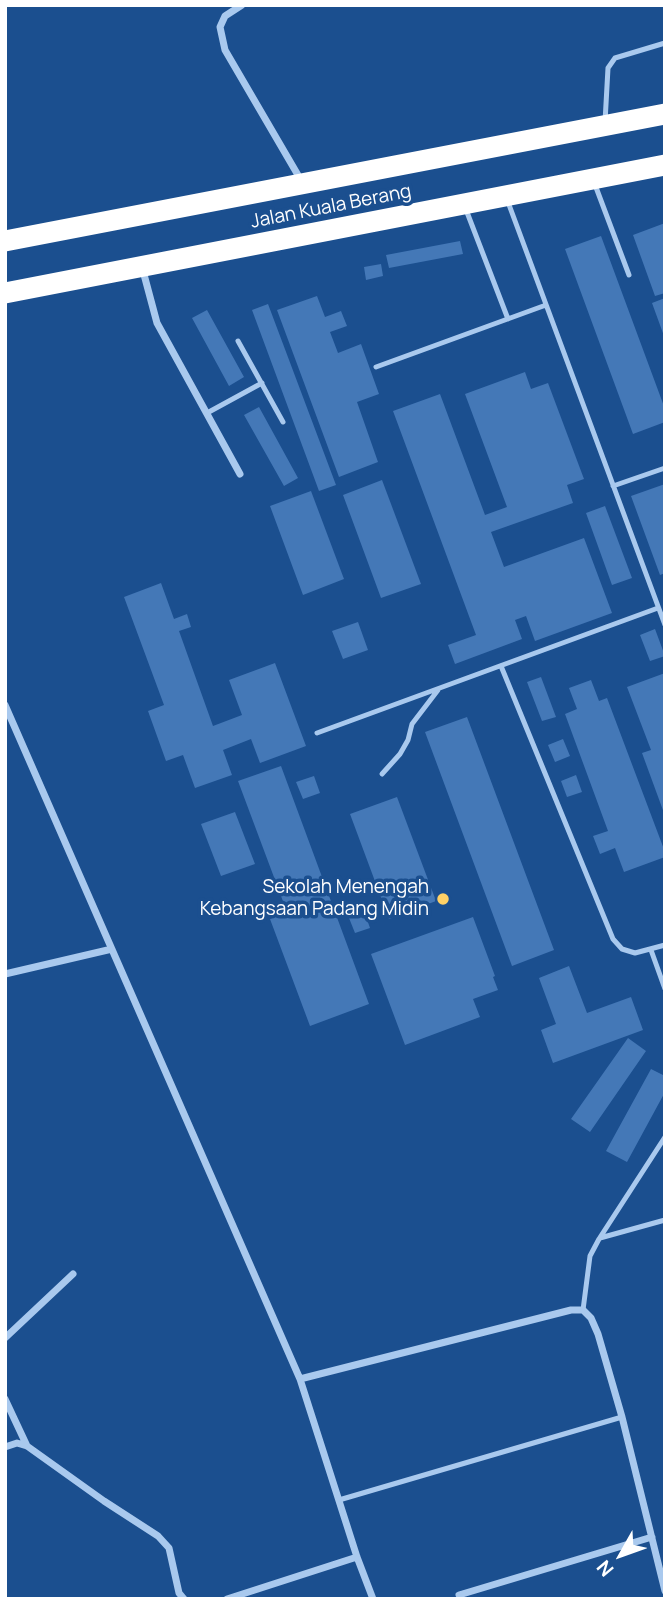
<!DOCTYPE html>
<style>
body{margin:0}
#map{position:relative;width:670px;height:1604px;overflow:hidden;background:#1b4f8f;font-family:Manrope,sans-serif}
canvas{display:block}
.frame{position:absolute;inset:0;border:7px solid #fff;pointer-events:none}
.north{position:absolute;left:586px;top:1520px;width:70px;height:70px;-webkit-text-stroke:5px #1b4f8f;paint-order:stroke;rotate:230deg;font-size:19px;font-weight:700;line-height:28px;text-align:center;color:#fff}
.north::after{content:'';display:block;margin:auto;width:24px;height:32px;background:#fff;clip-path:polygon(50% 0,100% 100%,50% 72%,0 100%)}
</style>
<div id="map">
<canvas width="670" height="1604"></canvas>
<div class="frame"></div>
<div class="north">N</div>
</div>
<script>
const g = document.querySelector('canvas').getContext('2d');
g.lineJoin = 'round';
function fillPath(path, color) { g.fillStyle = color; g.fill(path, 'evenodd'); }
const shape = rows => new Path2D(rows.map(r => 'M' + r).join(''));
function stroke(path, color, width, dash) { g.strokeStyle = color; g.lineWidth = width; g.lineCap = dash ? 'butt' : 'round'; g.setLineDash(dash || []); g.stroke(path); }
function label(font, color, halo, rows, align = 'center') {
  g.font = font + ' Manrope,sans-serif'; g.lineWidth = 7; g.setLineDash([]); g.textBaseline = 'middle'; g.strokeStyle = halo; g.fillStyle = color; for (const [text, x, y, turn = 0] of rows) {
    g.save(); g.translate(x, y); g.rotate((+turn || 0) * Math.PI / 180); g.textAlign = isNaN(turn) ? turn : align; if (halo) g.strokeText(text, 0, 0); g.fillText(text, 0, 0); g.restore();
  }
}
fillPath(shape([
 [665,223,665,293,655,296,633,235],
 [601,236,665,409,665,422,633,434,565,249],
 [460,241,463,254,389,268,386,255],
 [381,264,383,276,366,280,364,267],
 [317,296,325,317,341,311,347,326,330,332,338,353,361,344,379,394,357,402,378,462,339,477,277,310],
 [665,298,665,336,664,336,652,303],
 [268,304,336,485,319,491,252,310],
 [207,310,244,377,229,386,192,318],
 [525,372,531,389,548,383,584,479,567,485,573,503,491,532,504,567,584,538,612,613,535,641,526,616,515,620,522,639,455,664,448,645,476,635,393,411,440,394,485,515,507,507,465,394],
 [259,407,298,478,284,486,244,415],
 [382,480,421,584,381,598,343,495],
 [665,484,665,573,660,575,631,496],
 [311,491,344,579,303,595,270,506],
 [605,506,632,578,612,585,586,513],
 [161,583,174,619,187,614,191,627,179,631,213,726,242,715,229,680,275,663,306,746,260,763,251,739,223,750,232,775,195,788,183,755,166,761,148,711,164,705,124,597],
 [358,622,368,650,343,659,332,631],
 [655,629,665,656,650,661,640,635],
 [665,673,665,813,664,813,642,753,651,750,627,687],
 [541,677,556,717,542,721,527,682],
 [591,680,599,701,607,698,665,852,665,857,624,872,615,848,600,854,593,836,608,831,565,714,577,709,569,688],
 [467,717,554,950,512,966,425,732],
 [563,739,570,756,555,762,548,745],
 [281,766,369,1004,310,1026,270,919,287,912,238,781],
 [576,775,582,792,567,797,561,781],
 [314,776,320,793,303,799,296,782],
 [397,797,436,901,389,919,350,814],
 [235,812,255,864,221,876,201,824],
 [363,908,370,928,355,933,347,913],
 [473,917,495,976,493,977,498,990,473,999,480,1017,405,1045,371,954],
 [569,966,587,1013,631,997,643,1030,553,1063,541,1030,556,1024,539,978],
 [628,1038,646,1051,590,1132,571,1119],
 [651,1069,665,1076,665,1092,627,1162,606,1151]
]), '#4478b7');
stroke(shape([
 [605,122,608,68,615,58,665,43],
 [594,182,629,275],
 [508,202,665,625],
 [465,207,508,319],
 [238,341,283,422],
 [376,367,546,305],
 [207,413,262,383],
 [613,486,665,468],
 [501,666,613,939,622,949,635,953,665,945],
 [317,733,658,608],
 [382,774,400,754,408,740,412,724,438,690],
 [651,950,665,989],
 [600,1238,665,1220],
 [583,1310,590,1256,599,1239,665,1137],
 [339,1500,622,1417]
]), '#a9c9ee', 5);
stroke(shape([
 [242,5,225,16,220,27,225,50,302,182],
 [142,267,157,323,240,474],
 [5,705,300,1379,357,1557,373,1599],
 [5,974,112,949],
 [5,1338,73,1274],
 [300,1379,571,1310,583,1310,591,1318,598,1334,622,1417,665,1591],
 [5,1399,27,1446],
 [5,1447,17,1443,27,1446,104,1501,158,1536,169,1548,179,1593,184,1599],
 [459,1595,652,1537],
 [227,1599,357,1557]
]), '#a9c9ee', 7);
stroke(shape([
 [5,241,665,114],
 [5,293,665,165]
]), '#fff', 21);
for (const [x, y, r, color] of [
 [443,899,7,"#ffd166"]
]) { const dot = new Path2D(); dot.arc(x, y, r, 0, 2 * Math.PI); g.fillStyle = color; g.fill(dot); stroke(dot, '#1b4f8f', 2.5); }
label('19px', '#fff', '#1b4f8f', [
 ["Jalan Kuala Berang",331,207,-11]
]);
label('19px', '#fff', '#1b4f8f', [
 ["Sekolah Menengah",429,888],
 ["Kebangsaan Padang Midin",429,910]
], 'right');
</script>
